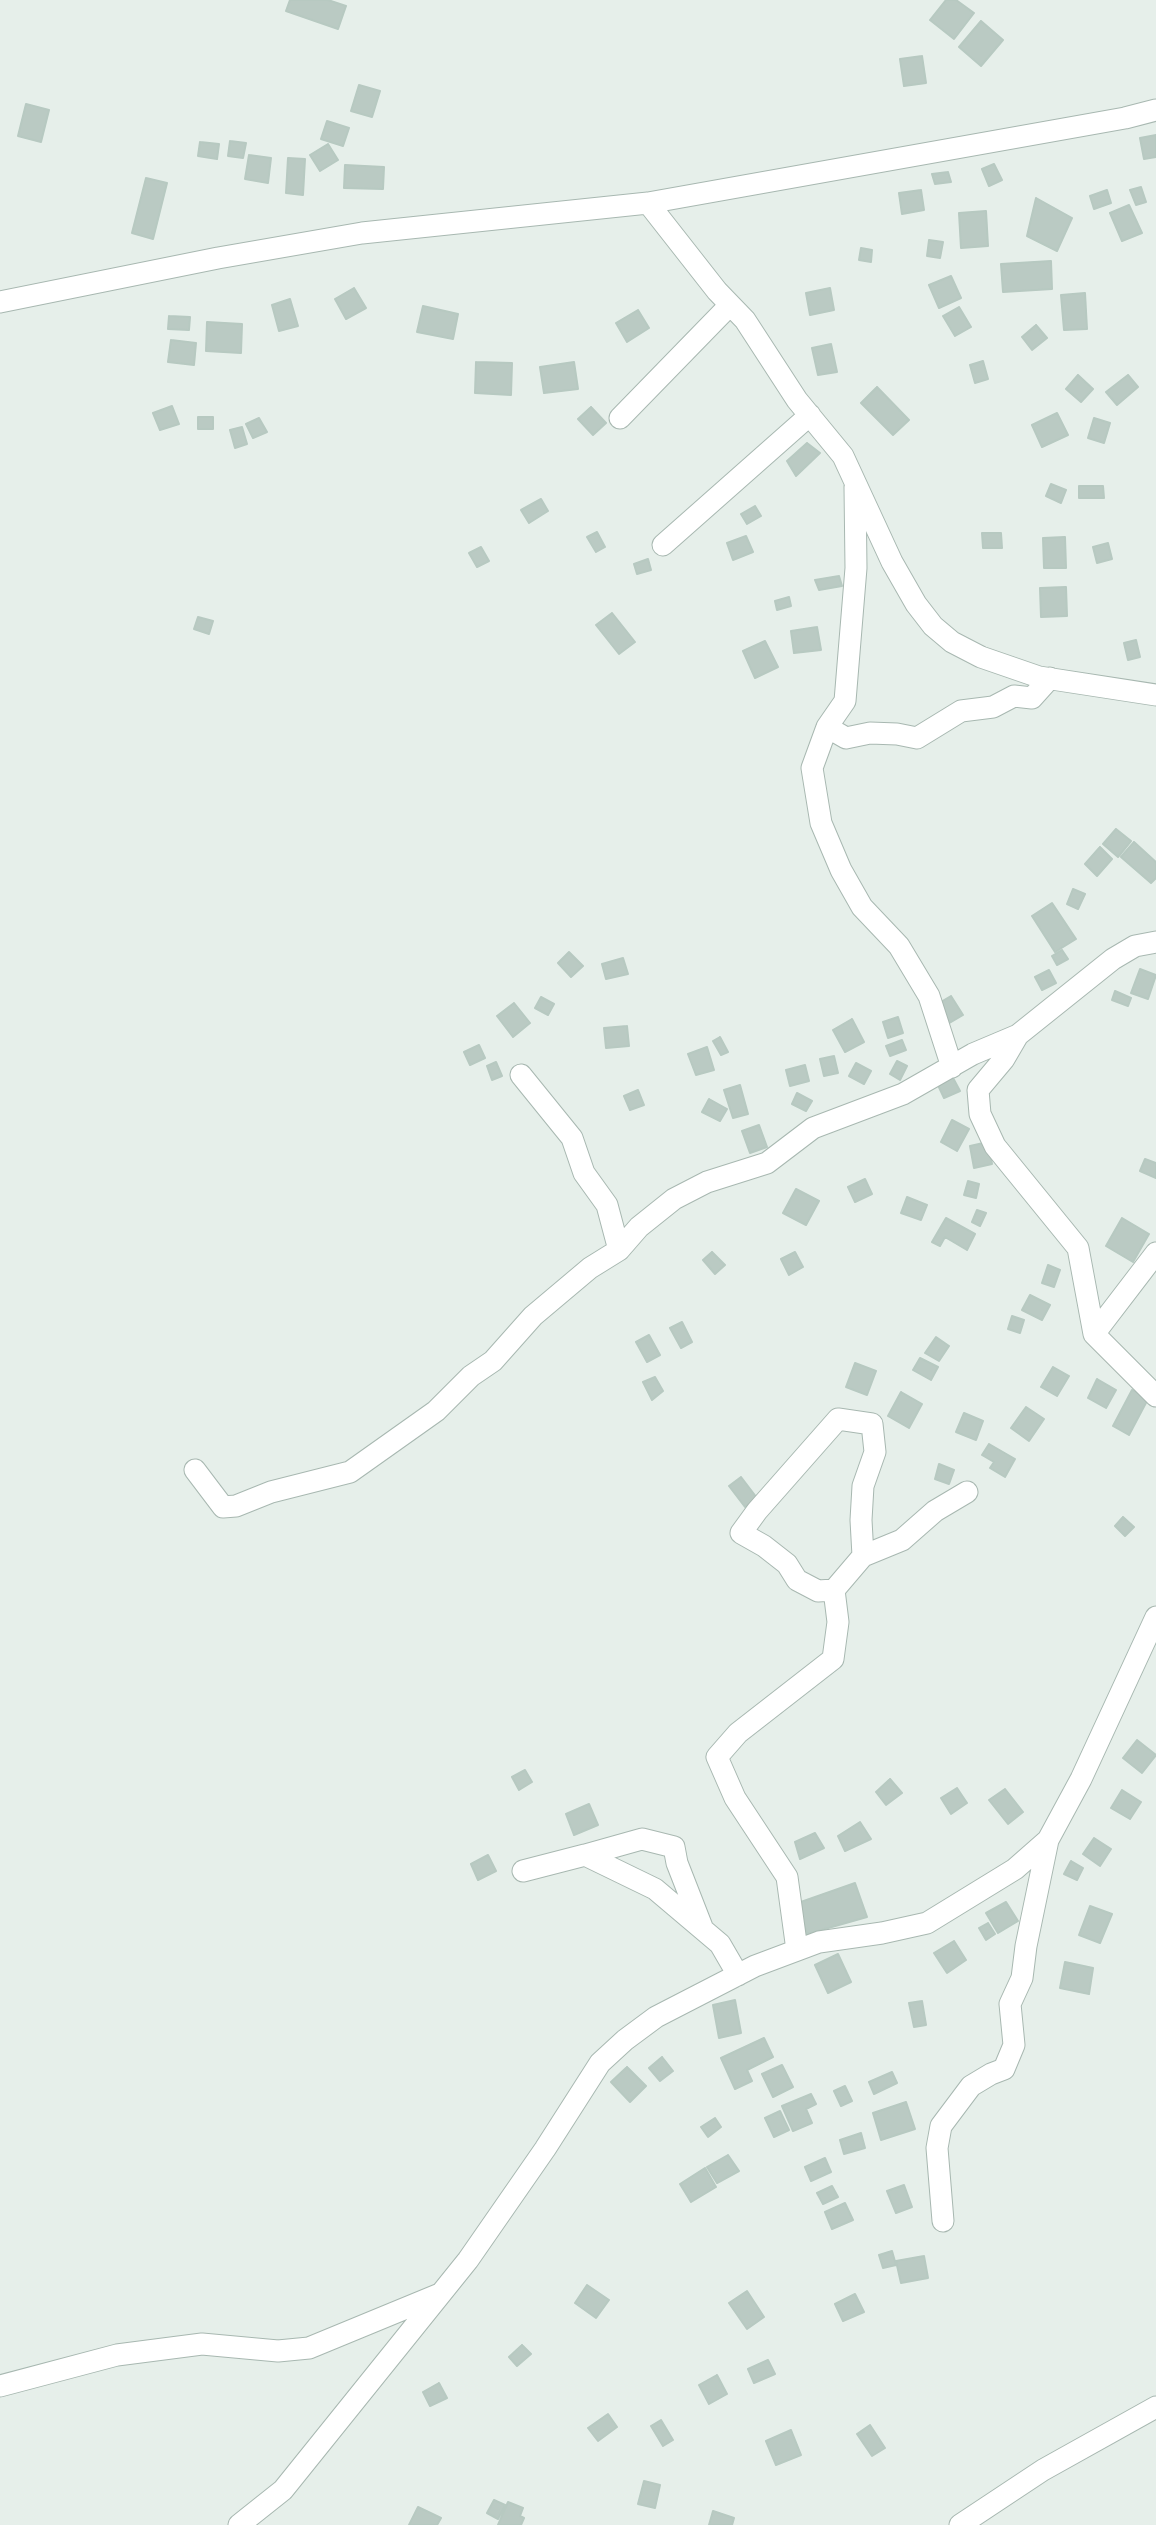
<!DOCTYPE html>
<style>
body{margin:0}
canvas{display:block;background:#e6efea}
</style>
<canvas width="1156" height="2525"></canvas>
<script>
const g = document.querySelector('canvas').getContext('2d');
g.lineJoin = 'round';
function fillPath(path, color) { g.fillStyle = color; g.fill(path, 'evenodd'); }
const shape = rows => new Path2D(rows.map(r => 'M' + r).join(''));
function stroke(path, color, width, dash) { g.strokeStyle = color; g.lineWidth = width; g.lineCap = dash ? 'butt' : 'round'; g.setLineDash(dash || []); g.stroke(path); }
const building = shape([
 [290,0,328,0,346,6,338,29,286,11,290,0],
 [946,0,956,0,974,13,954,39,930,20,946,0],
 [981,21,1003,40,981,66,959,47,981,21],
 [922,56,926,83,904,86,900,59,922,56],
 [359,85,380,91,372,117,351,111,359,85],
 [26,104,49,110,41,142,18,136,26,104],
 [327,121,349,128,343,146,321,139,327,121],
 [1156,135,1156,157,1144,159,1140,138,1156,135],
 [230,141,246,143,243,158,228,156,230,141],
 [200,142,219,144,217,159,198,156,200,142],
 [328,144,338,160,320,171,310,155,328,144],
 [249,155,271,158,268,183,245,179,249,155],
 [288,158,305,159,303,195,286,193,288,158],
 [994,164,1002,180,989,186,982,169,994,164],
 [345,165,384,167,383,189,344,188,345,165],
 [948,172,951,182,935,184,932,174,948,172],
 [146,178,167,183,153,239,132,233,146,178],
 [1141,187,1146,202,1136,205,1130,190,1141,187],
 [921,190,924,210,902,214,899,193,921,190],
 [1107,190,1111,203,1094,209,1090,196,1107,190],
 [1036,198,1072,218,1057,251,1027,236,1036,198],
 [1129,205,1142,233,1122,241,1110,213,1129,205],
 [986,211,988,246,961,248,959,213,986,211],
 [929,240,943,242,940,258,927,256,929,240],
 [861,248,872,250,871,262,859,260,861,248],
 [1051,261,1052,289,1003,292,1001,264,1051,261],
 [951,276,961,298,939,308,929,285,951,276],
 [354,288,366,308,346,319,335,299,354,288],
 [830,288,834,310,810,315,806,293,830,288],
 [1085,293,1087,329,1064,330,1061,295,1085,293],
 [290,299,298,326,279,331,272,305,290,299],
 [423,306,458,314,453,339,417,332,423,306],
 [959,307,971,327,955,336,943,316,959,307],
 [638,310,649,328,627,342,616,323,638,310],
 [169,316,190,317,189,330,168,329,169,316],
 [207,322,242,324,241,353,206,351,207,322],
 [1036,325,1047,338,1032,350,1022,337,1036,325],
 [171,340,196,343,194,365,168,362,171,340],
 [831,344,837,372,818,375,812,348,831,344],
 [983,361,988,379,975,383,970,365,983,361],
 [476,362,512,363,511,395,475,393,476,362],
 [574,362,578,389,544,393,540,367,574,362],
 [1078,375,1093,389,1081,402,1066,389,1078,375],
 [1128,375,1138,387,1117,405,1106,392,1128,375],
 [877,387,909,420,893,435,861,403,877,387],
 [172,406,179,424,160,430,153,413,172,406],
 [591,407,606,423,593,435,578,419,591,407],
 [1057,413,1068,435,1042,447,1032,425,1057,413],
 [198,417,213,417,213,429,198,429,198,417],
 [259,418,267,432,253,438,246,424,259,418],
 [1094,418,1110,423,1104,443,1088,438,1094,418],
 [242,427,247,444,235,448,230,430,242,427],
 [807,443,820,453,796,476,787,461,807,443],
 [1051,484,1066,490,1061,503,1046,496,1051,484],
 [1079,486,1103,486,1104,498,1079,498,1079,486],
 [541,499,548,511,529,523,521,510,541,499],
 [755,506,761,516,747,524,741,514,755,506],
 [597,532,605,547,596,552,587,537,597,532],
 [982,533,1001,533,1002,548,983,548,982,533],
 [746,536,753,552,733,560,727,543,746,536],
 [1065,537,1066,568,1044,568,1043,538,1065,537],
 [1108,543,1112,559,1097,563,1093,547,1108,543],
 [481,547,489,561,477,567,469,553,481,547],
 [648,559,651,570,637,574,634,564,648,559],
 [839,576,842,586,819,590,815,580,839,576],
 [1066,587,1067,616,1041,617,1040,588,1066,587],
 [789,597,791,606,777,610,775,601,789,597],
 [612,613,635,642,619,654,596,625,612,613],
 [198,617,213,621,209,634,194,629,198,617],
 [817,627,821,650,794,653,791,631,817,627],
 [1136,640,1140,657,1128,660,1124,643,1136,640],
 [765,641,778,667,755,678,743,651,765,641],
 [1116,829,1131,841,1118,857,1103,844,1116,829],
 [1134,842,1156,862,1156,878,1151,883,1121,857,1134,842],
 [1100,847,1112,859,1097,876,1085,864,1100,847],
 [1073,889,1085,894,1078,909,1067,904,1073,889],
 [1052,903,1076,939,1055,952,1032,916,1052,903],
 [1062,950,1068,959,1057,965,1052,956,1062,950],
 [569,952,583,966,571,977,558,963,569,952],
 [623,958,628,974,606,979,602,964,623,958],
 [1140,969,1156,975,1148,999,1131,993,1140,969],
 [1049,970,1056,983,1042,990,1035,977,1049,970],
 [1115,991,1131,998,1128,1006,1112,1000,1115,991],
 [951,996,963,1015,946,1025,934,1006,951,996],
 [541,997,554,1004,548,1015,535,1008,541,997],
 [514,1003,530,1023,513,1037,497,1016,514,1003],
 [898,1017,903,1033,888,1038,883,1022,898,1017],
 [852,1019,864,1042,845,1052,833,1030,852,1019],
 [627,1026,629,1046,606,1048,604,1028,627,1026],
 [720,1037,728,1052,721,1055,713,1041,720,1037],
 [902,1040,906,1050,890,1056,886,1046,902,1040],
 [479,1045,485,1058,470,1065,464,1052,479,1045],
 [707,1047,714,1070,696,1075,688,1054,707,1047],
 [834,1056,838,1073,824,1076,820,1059,834,1056],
 [897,1061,907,1066,900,1080,890,1074,897,1061],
 [496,1062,502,1076,492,1080,487,1066,496,1062],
 [856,1063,871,1071,864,1084,849,1076,856,1063],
 [805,1065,809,1081,790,1086,786,1070,805,1065],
 [952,1076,960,1091,944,1098,937,1083,952,1076],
 [740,1085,748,1114,733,1118,724,1090,740,1085],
 [638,1090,644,1105,630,1110,624,1096,638,1090],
 [797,1093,812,1101,806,1111,792,1104,797,1093],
 [709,1099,727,1109,720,1121,702,1112,709,1099],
 [952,1120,969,1129,957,1151,941,1142,952,1120],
 [759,1125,767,1147,750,1153,742,1131,759,1125],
 [988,1142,992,1164,974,1168,970,1146,988,1142],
 [1145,1159,1156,1163,1156,1178,1140,1171,1145,1159],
 [865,1179,872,1194,855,1202,848,1187,865,1179],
 [968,1181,979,1184,976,1198,964,1195,968,1181],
 [796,1189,819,1201,806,1225,783,1213,796,1189],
 [907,1197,927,1205,921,1220,901,1213,907,1197],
 [977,1210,986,1213,980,1226,972,1222,977,1210],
 [946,1218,975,1234,967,1250,945,1237,940,1246,932,1242,946,1218],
 [1122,1218,1149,1234,1133,1262,1106,1246,1122,1218],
 [712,1252,725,1265,715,1274,703,1260,712,1252],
 [795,1252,803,1267,789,1275,781,1259,795,1252],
 [1048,1265,1060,1270,1054,1287,1042,1283,1048,1265],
 [1030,1295,1050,1305,1042,1320,1022,1310,1030,1295],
 [1012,1316,1024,1320,1020,1333,1008,1329,1012,1316],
 [682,1322,692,1342,681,1348,670,1328,682,1322],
 [649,1335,660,1355,647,1362,636,1342,649,1335],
 [936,1337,949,1346,939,1361,925,1353,936,1337],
 [920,1358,938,1367,931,1380,913,1370,920,1358],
 [855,1363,876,1371,867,1395,846,1387,855,1363],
 [1053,1367,1069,1376,1057,1396,1041,1387,1053,1367],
 [655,1377,663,1391,652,1400,643,1382,655,1377],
 [1097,1379,1116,1390,1106,1408,1088,1398,1097,1379],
 [1132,1390,1148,1399,1129,1435,1113,1426,1132,1390],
 [901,1392,922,1404,909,1428,888,1416,901,1392],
 [1026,1407,1044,1419,1029,1441,1011,1428,1026,1407],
 [964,1413,983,1421,976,1440,956,1432,964,1413],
 [989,1444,1015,1459,1005,1477,990,1468,994,1462,982,1455,989,1444],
 [939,1464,954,1470,949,1484,935,1479,939,1464],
 [741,1477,757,1498,745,1507,729,1486,741,1477],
 [1123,1517,1134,1527,1125,1536,1115,1526,1123,1517],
 [1137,1740,1156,1755,1142,1773,1123,1758,1137,1740],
 [525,1770,532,1782,519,1790,512,1777,525,1770],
 [890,1779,902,1793,886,1805,876,1792,890,1779],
 [957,1788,967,1803,951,1814,941,1798,957,1788],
 [1005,1789,1023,1812,1008,1824,989,1800,1005,1789],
 [1122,1790,1141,1802,1130,1819,1111,1808,1122,1790],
 [589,1804,598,1825,574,1835,566,1814,589,1804],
 [860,1822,871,1839,845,1851,838,1836,860,1822],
 [815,1833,824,1848,800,1859,795,1842,815,1833],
 [1094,1838,1111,1849,1100,1866,1083,1854,1094,1838],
 [488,1855,496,1871,478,1880,471,1864,488,1855],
 [1071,1861,1083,1868,1077,1880,1064,1874,1071,1861],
 [855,1883,867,1917,807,1934,798,1903,855,1883],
 [1006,1902,1018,1921,998,1933,986,1913,1006,1902],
 [1090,1906,1112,1914,1100,1943,1079,1935,1090,1906],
 [988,1923,995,1934,986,1940,979,1928,988,1923],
 [954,1941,966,1960,947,1973,934,1953,954,1941],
 [838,1954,851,1982,828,1993,815,1965,838,1954],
 [1065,1962,1093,1968,1089,1994,1060,1988,1065,1962],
 [735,2000,741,2033,719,2038,713,2005,735,2000],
 [922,2001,926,2025,914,2027,909,2003,922,2001],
 [764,2038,773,2057,747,2070,752,2081,735,2089,721,2058,764,2038],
 [662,2057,673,2071,660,2081,649,2068,662,2057],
 [782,2065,793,2087,773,2097,762,2074,782,2065],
 [627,2067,646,2086,630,2102,611,2082,627,2067],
 [892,2072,897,2083,874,2094,869,2082,892,2072],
 [845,2086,852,2101,841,2106,834,2091,845,2086],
 [811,2094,816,2104,806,2109,812,2123,793,2131,782,2106,811,2094],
 [906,2102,915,2129,881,2140,873,2113,906,2102],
 [780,2111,789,2130,774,2137,765,2118,780,2111],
 [715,2118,721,2127,708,2137,701,2127,715,2118],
 [861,2133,865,2148,844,2154,840,2140,861,2133],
 [728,2155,739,2171,717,2183,707,2167,728,2155],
 [825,2158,831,2172,811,2181,805,2167,825,2158],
 [705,2168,716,2187,691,2202,680,2184,705,2168],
 [904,2185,912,2207,896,2213,887,2191,904,2185],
 [832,2186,838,2197,823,2204,817,2193,832,2186],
 [845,2203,853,2220,832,2229,825,2212,845,2203],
 [892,2251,896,2265,883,2268,879,2255,892,2251],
 [924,2256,928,2278,901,2283,896,2261,924,2256],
 [587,2285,609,2300,596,2318,575,2303,587,2285],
 [747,2291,764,2317,747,2329,729,2303,747,2291],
 [855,2294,864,2312,843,2321,835,2304,855,2294],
 [522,2345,531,2354,517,2366,509,2357,522,2345],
 [768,2360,775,2374,754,2383,748,2369,768,2360],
 [717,2375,727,2394,709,2404,699,2385,717,2375],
 [439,2383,447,2398,430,2406,423,2392,439,2383],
 [608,2414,617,2427,598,2441,588,2428,608,2414],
 [661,2420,673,2440,663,2446,651,2426,661,2420],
 [870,2425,885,2448,872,2456,857,2434,870,2425],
 [791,2430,801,2455,776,2465,766,2441,791,2430],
 [644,2481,660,2485,655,2508,638,2504,644,2481],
 [494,2500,505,2505,498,2519,487,2513,494,2500],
 [508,2502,523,2508,520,2516,524,2518,521,2525,498,2525,508,2502],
 [418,2507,441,2518,437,2525,409,2525,418,2507],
 [713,2511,734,2518,732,2525,709,2525,713,2511]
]);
fillPath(building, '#bacac3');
stroke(building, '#b7c9c1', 2);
const minor = shape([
 [648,203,717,291,745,320,797,400,843,456,892,562,916,604,933,626,952,642,981,657,1039,677,1156,695],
 [0,302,218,258,362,233,648,203,1125,118,1156,110],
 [620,418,730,305],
 [855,487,856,568,845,701,827,727,812,768,821,823,841,870,862,907,899,946,929,996,952,1067],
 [663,545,810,415],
 [827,727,846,738,870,733,897,734,917,738,961,711,993,707,1014,696,1032,698,1050,678],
 [1018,1035,1004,1059,978,1090,980,1114,995,1146,1078,1248,1094,1334],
 [521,1075,572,1138,584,1173,607,1205,619,1250],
 [1156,1253,1094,1334,1156,1396],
 [195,1470,223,1507,236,1506,271,1492,350,1472,436,1411,471,1376,493,1361,533,1316,590,1268,619,1250,639,1227,674,1199,707,1182,767,1163,813,1128,903,1094,973,1054,1018,1035,1113,959,1135,946,1156,942],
 [834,1590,818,1591,797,1580,787,1564,764,1546,741,1533,757,1511,838,1419,872,1424,875,1452,863,1486,861,1520,863,1556],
 [585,1855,642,1839,674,1847,677,1863,702,1927],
 [523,1871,585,1855,655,1889,720,1944,738,1975],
 [797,1950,787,1877,735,1798,717,1757,738,1733,833,1659,838,1622,834,1590,863,1556,902,1540,935,1511,967,1492],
 [943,2221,937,2148,941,2126,971,2086,991,2074,1004,2069,1014,2045,1010,2004,1022,1978,1026,1946,1048,1840],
 [0,2386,117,2355,202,2344,278,2351,309,2348,440,2294],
 [239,2525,283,2490,468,2260,545,2149,600,2063,625,2040,656,2017,755,1966,819,1942,882,1933,927,1923,1015,1869,1048,1840,1081,1779,1156,1617],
 [960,2525,1043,2470,1156,2407]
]);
stroke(minor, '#a8b8b1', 23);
stroke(minor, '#fff', 21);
</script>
